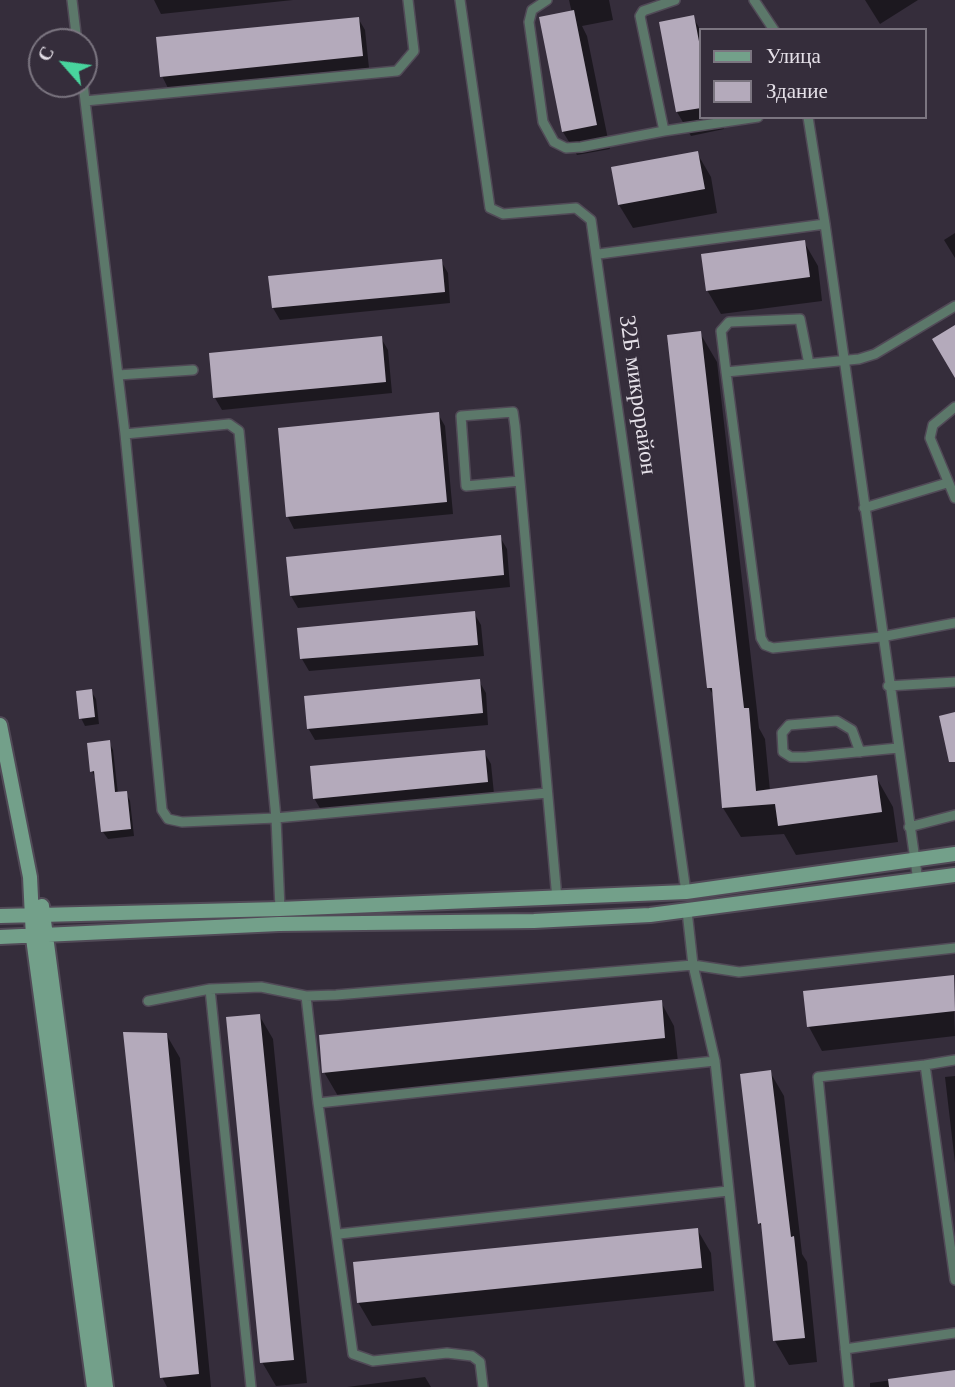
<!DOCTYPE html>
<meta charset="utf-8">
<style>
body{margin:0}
#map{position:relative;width:955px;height:1387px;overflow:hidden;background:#352d3b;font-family:Georgia,serif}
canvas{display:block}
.legend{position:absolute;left:699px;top:28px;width:228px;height:91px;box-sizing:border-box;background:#352d3b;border:2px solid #7b7580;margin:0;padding:9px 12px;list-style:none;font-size:21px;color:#e5e0e8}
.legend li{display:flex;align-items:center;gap:14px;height:35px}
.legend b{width:35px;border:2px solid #7b7580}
.north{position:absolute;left:28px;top:28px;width:70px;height:70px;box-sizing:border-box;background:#352d3b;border:2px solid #7b7580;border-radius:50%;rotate:298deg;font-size:19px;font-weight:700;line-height:28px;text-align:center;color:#e5e0e8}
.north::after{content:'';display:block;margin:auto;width:24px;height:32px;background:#48d49d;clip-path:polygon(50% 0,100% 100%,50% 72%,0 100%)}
</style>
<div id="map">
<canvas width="955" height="1387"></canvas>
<ul class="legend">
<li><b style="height:9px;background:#73a08a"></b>Улица</li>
<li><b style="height:19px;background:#b4aabb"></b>Здание</li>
</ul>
<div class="north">С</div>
</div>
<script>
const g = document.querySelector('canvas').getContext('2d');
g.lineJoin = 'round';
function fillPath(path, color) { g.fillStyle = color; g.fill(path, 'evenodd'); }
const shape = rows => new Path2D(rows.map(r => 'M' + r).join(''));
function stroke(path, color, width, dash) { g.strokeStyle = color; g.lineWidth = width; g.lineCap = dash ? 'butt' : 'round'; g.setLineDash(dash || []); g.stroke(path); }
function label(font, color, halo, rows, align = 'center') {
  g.font = font + ' Georgia,serif'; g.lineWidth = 7; g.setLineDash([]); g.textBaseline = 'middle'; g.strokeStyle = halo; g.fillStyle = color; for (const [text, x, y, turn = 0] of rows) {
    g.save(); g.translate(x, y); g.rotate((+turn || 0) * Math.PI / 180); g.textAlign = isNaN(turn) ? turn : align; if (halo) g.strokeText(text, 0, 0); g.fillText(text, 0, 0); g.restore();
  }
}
fillPath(shape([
 [154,0,293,0,161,14],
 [569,0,609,0,613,20,582,26,587,36,610,149,577,155,563,132,572,13],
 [865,0,918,0,880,24],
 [693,17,701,31,701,117,722,117,724,129,691,136,677,112,661,24],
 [358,18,365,30,369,68,168,88,162,76],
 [697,153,711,177,717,213,633,228,619,205],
 [955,233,955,258,944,240],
 [804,242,818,266,822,301,721,314,707,290],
 [441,261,448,273,450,303,280,320,273,308],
 [700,333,717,362,759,728,765,739,770,791,876,777,893,807,898,842,796,855,784,834,741,837,723,808,714,696,709,688],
 [381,338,388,350,392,393,222,410,215,398],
 [438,414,445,426,453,514,294,529,288,517],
 [500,537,507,549,510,587,298,608,291,596],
 [474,613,481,625,484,656,309,671,302,659,299,630],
 [479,681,486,693,488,725,315,740,308,728],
 [91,691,96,699,99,724,85,726,81,718],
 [109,742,113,750,118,794,126,793,130,801,134,836,108,839,103,832,96,779,92,771],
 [484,752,491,764,494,794,321,810,314,798],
 [953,977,955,1036,822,1051,809,1027],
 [661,1002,674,1026,678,1062,338,1096,324,1072],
 [259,1015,273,1039,307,1383,276,1386,262,1362],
 [166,1034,180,1058,211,1387,167,1387,162,1377],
 [770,1072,784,1096,802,1254,807,1262,817,1362,789,1365,775,1341,764,1230,759,1223],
 [955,1076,955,1163,945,1077],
 [697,1229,711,1253,714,1291,372,1326,358,1302],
 [955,1372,955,1387,870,1387,870,1383],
 [425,1377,431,1387,347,1387]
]), '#0007');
fillPath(shape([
 [574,10,597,125,562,132,539,17],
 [694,15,701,52,701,108,676,112,659,22],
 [359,17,363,56,160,77,156,37],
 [698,151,705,189,618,205,611,167],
 [805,240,810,277,706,291,701,254],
 [442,259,445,292,272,308,268,276],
 [955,325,955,378,932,339],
 [701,331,744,708,749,708,756,791,877,775,882,812,778,826,775,804,722,808,712,688,707,688,667,335],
 [382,336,386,382,213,398,209,353],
 [439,412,447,502,286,517,278,428],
 [501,535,504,575,290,596,286,557],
 [475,611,478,645,300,659,297,628],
 [480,679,483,713,307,729,304,696],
 [92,689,95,717,79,719,76,691],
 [955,712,955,762,949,762,939,716],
 [110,740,115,792,127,791,131,829,101,832,94,771,90,772,87,743],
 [485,750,488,782,313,799,310,766],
 [954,975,955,1011,807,1027,803,991],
 [662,1000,665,1038,322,1073,319,1035],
 [260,1014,294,1360,260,1363,226,1017],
 [123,1032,167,1033,199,1374,160,1378],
 [771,1070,791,1237,794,1236,805,1338,773,1341,761,1223,758,1224,740,1074],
 [698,1228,702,1268,357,1303,353,1262],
 [955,1370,955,1387,889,1387,888,1379]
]), '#b4aabb');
const lane = shape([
 [72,0,77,42],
 [460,0,490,208,503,214,576,208,591,220,686,892],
 [547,0,532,10,529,22,543,122,554,142,566,148,581,147,664,131],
 [675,0,643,11,640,16,664,131,758,117],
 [754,0,774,30],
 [83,84,125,434],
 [85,101,397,71,414,51,408,0],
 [808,117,825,224],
 [599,254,825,224,918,881],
 [955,306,875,354,859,359,726,372,761,638,765,645,773,648,881,637,955,623],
 [726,372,721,331,729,322,800,319,809,364],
 [118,375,193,370],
 [955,407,933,425,930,438,955,498],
 [520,481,466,486,461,416,513,412,515,426,520,481,557,899],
 [864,508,947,483],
 [888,686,955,682],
 [860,752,852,730,837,721,789,725,782,733,783,752,791,757,805,757,898,748],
 [909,827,955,815],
 [280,909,276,818,239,431,229,424,125,434,162,810,168,819,182,822,276,818,547,793],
 [687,911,693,965,715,1061,750,1387],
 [210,989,251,1387],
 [306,996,318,1103],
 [148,1001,210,989,261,987,306,996,336,995,693,965,739,972,955,948],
 [925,1065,955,1060],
 [339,1234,728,1191],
 [845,1349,955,1333],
 [483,1387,480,1362,472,1356,447,1353,373,1361,353,1354,318,1103,715,1061],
 [849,1387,818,1077,925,1065,955,1280]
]);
const secondary = shape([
 [0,725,30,877,33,938,94,1387],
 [42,906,106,1387],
 [0,916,280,909,686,892,955,854],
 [0,937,279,924,534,921,650,915,955,875]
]);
stroke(lane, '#514a57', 12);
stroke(secondary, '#514a57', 18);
stroke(lane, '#5c786a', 9);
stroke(secondary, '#73a08a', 14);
label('23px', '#e5e0e8', '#352d3b', [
 ["32Б микрорайон",637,395,82]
]);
</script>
